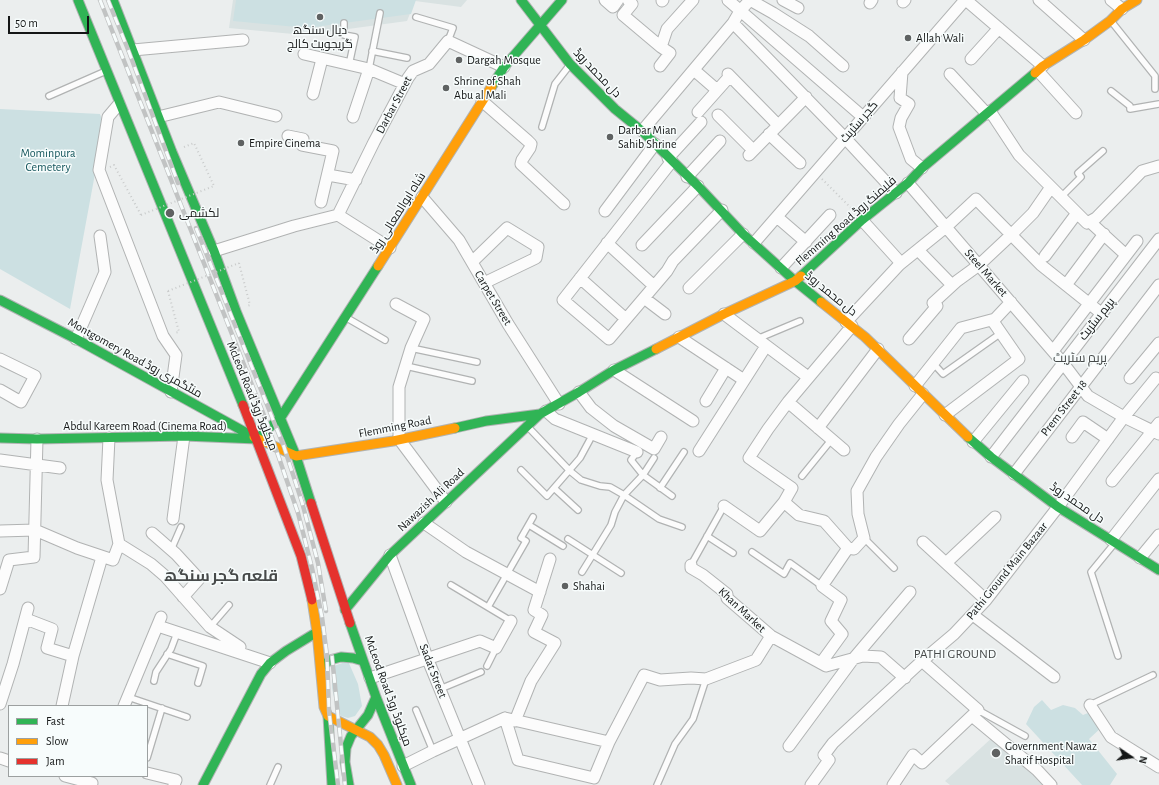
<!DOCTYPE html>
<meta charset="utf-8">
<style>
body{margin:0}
#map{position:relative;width:1159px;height:785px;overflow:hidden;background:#ebeeee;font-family:"Alegreya Sans",sans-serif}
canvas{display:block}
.legend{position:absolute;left:8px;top:705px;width:140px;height:72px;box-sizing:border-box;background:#f7fcfc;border:1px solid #9ca0a0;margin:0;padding:5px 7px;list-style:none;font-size:12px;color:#141616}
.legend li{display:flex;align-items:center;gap:8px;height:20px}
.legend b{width:20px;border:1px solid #9ca0a0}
.north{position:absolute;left:1111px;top:737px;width:40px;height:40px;-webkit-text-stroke:3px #f7fcfc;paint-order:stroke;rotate:103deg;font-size:11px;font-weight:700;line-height:16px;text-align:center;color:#141616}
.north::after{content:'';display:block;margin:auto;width:14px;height:18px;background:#141616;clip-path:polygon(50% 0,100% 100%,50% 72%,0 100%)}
.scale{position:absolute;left:8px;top:16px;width:81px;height:18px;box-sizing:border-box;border:2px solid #141616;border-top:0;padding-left:5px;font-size:12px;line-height:14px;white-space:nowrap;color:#141616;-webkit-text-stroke:3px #f7fcfc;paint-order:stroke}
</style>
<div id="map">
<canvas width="1159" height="785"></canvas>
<ul class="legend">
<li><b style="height:5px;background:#30b455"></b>Fast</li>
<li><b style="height:5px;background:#ff9f0a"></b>Slow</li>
<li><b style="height:5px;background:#e5322d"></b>Jam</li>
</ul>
<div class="north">N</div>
<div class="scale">50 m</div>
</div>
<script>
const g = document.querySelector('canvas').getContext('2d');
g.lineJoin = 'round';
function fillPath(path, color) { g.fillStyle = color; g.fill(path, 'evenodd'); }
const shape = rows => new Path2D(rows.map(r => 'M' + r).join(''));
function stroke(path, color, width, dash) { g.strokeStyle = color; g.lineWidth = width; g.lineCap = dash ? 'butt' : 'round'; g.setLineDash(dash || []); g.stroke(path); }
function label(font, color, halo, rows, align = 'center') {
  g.font = font + ' "Alegreya Sans",Cairo,sans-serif'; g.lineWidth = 3; g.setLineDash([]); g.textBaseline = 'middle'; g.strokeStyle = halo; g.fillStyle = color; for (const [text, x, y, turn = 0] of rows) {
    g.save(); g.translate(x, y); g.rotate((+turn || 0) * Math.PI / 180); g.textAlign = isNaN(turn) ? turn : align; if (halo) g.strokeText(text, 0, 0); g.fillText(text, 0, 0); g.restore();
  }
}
fillPath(shape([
 [233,0,467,0,461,7,415,1,407,21,304,35,229,28],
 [995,735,1051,785,950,785,945,781]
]), '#d9e2e2');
fillPath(shape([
 [236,0,416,0,411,14,307,28,233,21],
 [0,109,100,114,104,125,70,309,0,269],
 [348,661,358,684,362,706,355,716,348,718,341,716,336,706,332,688,332,676,334,666],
 [1042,700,1051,710,1063,705,1075,708,1083,715,1093,711,1103,726,1089,739,1117,774,1110,785,1082,785,1026,724,1034,707]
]), '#cce0e2');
const lane = shape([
 [416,17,453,28,448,41],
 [1111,21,1155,76,1155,89],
 [344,23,344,35,355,37,349,65],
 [372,51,407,58],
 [369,69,380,13],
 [1111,91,1130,106,1130,109,1159,104],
 [49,96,106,71],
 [542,127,555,84,569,66],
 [1061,197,1081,177,1078,173,1103,151],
 [347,318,385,340],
 [757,339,800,321],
 [411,348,477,362],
 [933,363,943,374,1001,333],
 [406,366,472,381],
 [529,428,570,471,581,480,600,486,610,487,624,495,659,519,682,527],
 [637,452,631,460,643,475,672,496],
 [521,470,547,496,580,458,593,434],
 [802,476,832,439],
 [554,488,578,510],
 [660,488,684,452],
 [529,525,563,546],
 [707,536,733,553],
 [864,538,894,568],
 [568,539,621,573],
 [1114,544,1091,572,1118,656],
 [171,550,181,527],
 [752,552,784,574,790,563,822,586],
 [691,565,724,506],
 [582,572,611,525,615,512,624,495,643,475,654,458],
 [451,585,511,621],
 [488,607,526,541,521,538,533,517],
 [210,627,229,605],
 [167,654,203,666,198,683],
 [487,666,496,648],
 [154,681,156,672,171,649,177,633],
 [440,689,481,672],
 [128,697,187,717],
 [1090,705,1153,675],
 [416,710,433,751],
 [978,710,1025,736],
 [147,758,162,708],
 [270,785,278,767],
 [657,785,675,744,693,719,706,679]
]);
const street = shape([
 [605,0,613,7,618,0],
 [628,0,632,4,623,15,661,47],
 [728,0,863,117],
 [750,0,773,13,809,36,843,66],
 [783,0,798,8],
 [966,0,1043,66],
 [1039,0,1084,40],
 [1111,0,1122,9],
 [662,1,663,0],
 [903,2,905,0],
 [870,3,872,0],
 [733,23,845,138,896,193],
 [133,50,243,40],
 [304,54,369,69,405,84],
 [971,59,999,28],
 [660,66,670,53,661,47,667,29,693,0],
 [694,70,717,90],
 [1038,71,1076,113],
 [902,72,900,98,909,104,901,118,899,127,911,159,922,168],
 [728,74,778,125],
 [950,74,987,114],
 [313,94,322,59],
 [482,101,528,141,531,144,530,148,522,160,521,164,564,204],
 [119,104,108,117,99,170,163,336,176,355,171,392],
 [990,111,1019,155,1087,223,1096,218,1142,171,1159,166],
 [698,112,730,76],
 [718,115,753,150],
 [158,117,219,102,276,116],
 [353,117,369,69],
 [642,131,733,23,740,11,750,0],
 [769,134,800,163],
 [288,136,303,139,302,145,333,151,321,202],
 [749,155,806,97],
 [668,158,701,122],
 [672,161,563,300,609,339,667,271,673,261,722,210],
 [328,175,356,180],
 [687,177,720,141],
 [908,183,1063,363,1088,396,1124,417,1159,434],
 [422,197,459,240,508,324,559,404],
 [605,211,655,144],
 [338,215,374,142,408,78,413,71,429,64,448,41,504,67],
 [777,217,806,242],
 [862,220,901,263],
 [1090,222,1126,255],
 [607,243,654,286],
 [754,243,965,0],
 [642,245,698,186],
 [918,250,952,285],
 [214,251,294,226,338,215,390,248],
 [1045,256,1077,213],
 [472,262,507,228,538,247,536,258,484,283],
 [781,268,830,215],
 [580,278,626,319],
 [1066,285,1104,234],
 [689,288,743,234],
 [644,298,665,314],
 [396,304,424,319,411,348,399,387,399,439,446,502],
 [724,314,808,377],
 [846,322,899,265,946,227,976,199,1041,265,1101,313],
 [852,326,788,402,768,429,749,458,792,488,784,502,799,515,824,521,848,548,854,549,864,538,858,514,857,491,876,457,899,424,923,394],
 [679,337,744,380],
 [76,339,105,272,100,236],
 [909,339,937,306,933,303,957,281,979,265,1011,235,1033,213,1051,187],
 [1053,351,1137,241],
 [0,359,35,376,21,402,0,390],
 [614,370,693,421],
 [1130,378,1159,343],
 [915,386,961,328,995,319,1011,302],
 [579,392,591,408,614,426,654,449,661,437],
 [706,401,726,368],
 [788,402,844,450],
 [546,411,555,419,637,452],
 [945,415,1019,359,992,320],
 [818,428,878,349],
 [1072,437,1083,422,1108,439],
 [109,438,107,480,119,544],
 [973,442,1023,381],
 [699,451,766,346],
 [991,457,1159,239],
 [0,460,60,468],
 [1014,474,1159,285],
 [1112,481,1159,423],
 [724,506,760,531,784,502],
 [173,519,184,436],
 [424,523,466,552,540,592],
 [0,531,35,530,77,548,113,560,119,544],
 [152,533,176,554,199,579,183,597],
 [1111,540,1159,479],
 [923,542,986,600],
 [119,544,151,564,165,576,210,627,240,647,237,652],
 [390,555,428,660,479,785],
 [1140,558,1159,535],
 [946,563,995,517],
 [691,565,691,568,703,575,727,594,727,598,771,636,826,666,863,656,881,657,905,678],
 [0,589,9,560,34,557,37,439],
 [973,615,1054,677],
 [26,619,52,629,47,648,73,656],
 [158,626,270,663],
 [821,663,842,634,831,621,841,600,822,586,848,548],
 [370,678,480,641,496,648,511,621],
 [0,704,13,664,28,608],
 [1090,705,1111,737,1159,767],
 [62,706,73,656,102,557],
 [124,706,161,617],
 [972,716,1037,770,1051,785],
 [505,718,518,760,594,778,609,742,644,675,660,680,691,678,706,679,756,660,771,636],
 [515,721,531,681,555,643,534,632,542,615,534,610,550,559],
 [789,746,854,658,910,592],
 [0,758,9,761],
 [403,766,433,751,505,718,609,742],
 [147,773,176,780,174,785],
 [65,776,92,783],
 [811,785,829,760,824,755,833,743,922,661,954,634,986,600,1058,507,1124,417,1156,378],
 [893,785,913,755,922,763,978,710,922,661]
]);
const fast = shape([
 [78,0,243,405],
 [113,0,172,152,214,251,236,311,296,456,311,503],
 [521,0,570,64,615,109,642,131,698,186,743,234,795,281,821,302],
 [492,86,504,67,562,0],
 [801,276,862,220,908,183,922,168,1035,73],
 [0,300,76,339,254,437],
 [455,428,486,421,540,414],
 [968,437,991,457,1058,507,1159,570],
 [0,438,37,439,184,436,257,439,281,417,378,266],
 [345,610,390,555,540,414,579,392,614,370,656,349],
 [350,623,376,697,411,785],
 [321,667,330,660,341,657,353,658,363,661],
 [328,716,332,785],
 [203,785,261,674,270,663,286,651,317,632],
 [349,785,345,762,346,748,351,736,368,715,376,697]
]);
const slow = shape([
 [1035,73,1043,66,1084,40,1110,21,1122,9,1137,0],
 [378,266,492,86],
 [821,302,865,337,968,437],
 [656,349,724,314,795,281,801,276],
 [254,437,296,456,393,441,455,428],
 [312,600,317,632,324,707,328,716,370,737,378,745,384,755,397,785]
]);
const jam = shape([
 [243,405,301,556,312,600],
 [311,503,350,623]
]);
stroke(lane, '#b1b3b3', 8);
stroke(street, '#b1b3b3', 13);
stroke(fast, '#b1b3b3', 11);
stroke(slow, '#b1b3b3', 11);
stroke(jam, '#b1b3b3', 11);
stroke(shape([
 [184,147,194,143,214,186],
 [110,167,114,165,141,215],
 [822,179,853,210],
 [239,263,250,305,247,306],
 [168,291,179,332,174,333]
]), '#c9cbcb', 2, [1, 3]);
stroke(lane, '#fcfcfc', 5.5);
stroke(street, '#fcfcfc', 11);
stroke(fast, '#30b455', 9);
stroke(slow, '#ff9f0a', 9);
stroke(jam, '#e5322d', 9);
const rail = shape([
 [100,0,267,423,298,513,312,568,322,617,327,656,329,711,338,785],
 [108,0,129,52,178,183],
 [196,228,284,447,302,502,318,563,326,611],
 [332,656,345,785]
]);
stroke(rail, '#c1c3c3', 4.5);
stroke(rail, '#f7fcfc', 3, [9]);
stroke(shape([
 [141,215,214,186],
 [168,291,239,263]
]), '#c9cbcb', 2, [1, 3]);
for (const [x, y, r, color] of [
 [320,17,4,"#5f6262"],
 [908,38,4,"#5f6262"],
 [459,60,4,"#5f6262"],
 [446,88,4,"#5f6262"],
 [610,137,4,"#5f6262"],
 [241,143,4,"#5f6262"],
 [170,213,5,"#5f6262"],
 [565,586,4,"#5f6262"],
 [996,753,5,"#5f6262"]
]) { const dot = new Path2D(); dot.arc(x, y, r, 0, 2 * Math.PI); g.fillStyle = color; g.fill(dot); stroke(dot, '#f7fcfc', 1.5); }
label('12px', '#141616', '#f7fcfc', [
 ["دیال سنگھ",320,30,"center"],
 ["گریجویٹ کالج",320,44,"center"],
 ["Allah Wali",916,38],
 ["Dargah Mosque",467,60],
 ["Shrine of Shah",454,81],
 ["Abu al Mali",454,95],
 ["Darbar Mian",618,130],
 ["Sahib Shrine",618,144],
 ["Empire Cinema",249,143],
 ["لکشمی",179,213],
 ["Shahai",573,586],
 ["Government Nawaz",1005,746],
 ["Sharif Hospital",1005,760]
], 'left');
label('12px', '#141616', '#f7fcfc', [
 ["دل محمد روڈ",597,73,46],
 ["Darbar Street",394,105,-62],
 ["گجر سٹریٹ",859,122,-49],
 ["شاہ ابوالمعالی روڈ",398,213,-58],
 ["Flemming Road فلیمنگ روڈ",846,221,-41],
 ["Steel Market",986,273,49],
 ["دل محمد روڈ",831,294,39],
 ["Carpet Street",493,298,59],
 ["پریم سٹریٹ",1097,319,-52],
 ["Montgomery Road منٹگمری روڈ",135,358,29],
 ["McLeod Road میکلوڈ روڈ",252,396,68],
 ["Prem Street 18",1064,408,-52],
 ["Abdul Kareem Road (Cinema Road)",145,426],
 ["Flemming Road",395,427,-11],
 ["Nawazish Ali Road",431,500,-43],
 ["دل محمد روڈ",1077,503,34],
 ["Pathi Ground Main Bazaar",1007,571,-51],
 ["Khan Market",742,610,43],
 ["Sadat Street",433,671,69],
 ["McLeod Road میکلوڈ روڈ",388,691,70]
]);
label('12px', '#15565c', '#f7fcfc', [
 ["Mominpura",48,153],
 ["Cemetery",48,167]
]);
label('13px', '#474a4a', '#f7fcfc', [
 ["پریم سٹریٹ",1080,358],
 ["PATHI GROUND",955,654]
]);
label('bold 16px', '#474a4a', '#f7fcfc', [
 ["قلعہ گجر سنگھ",221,576]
]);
</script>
